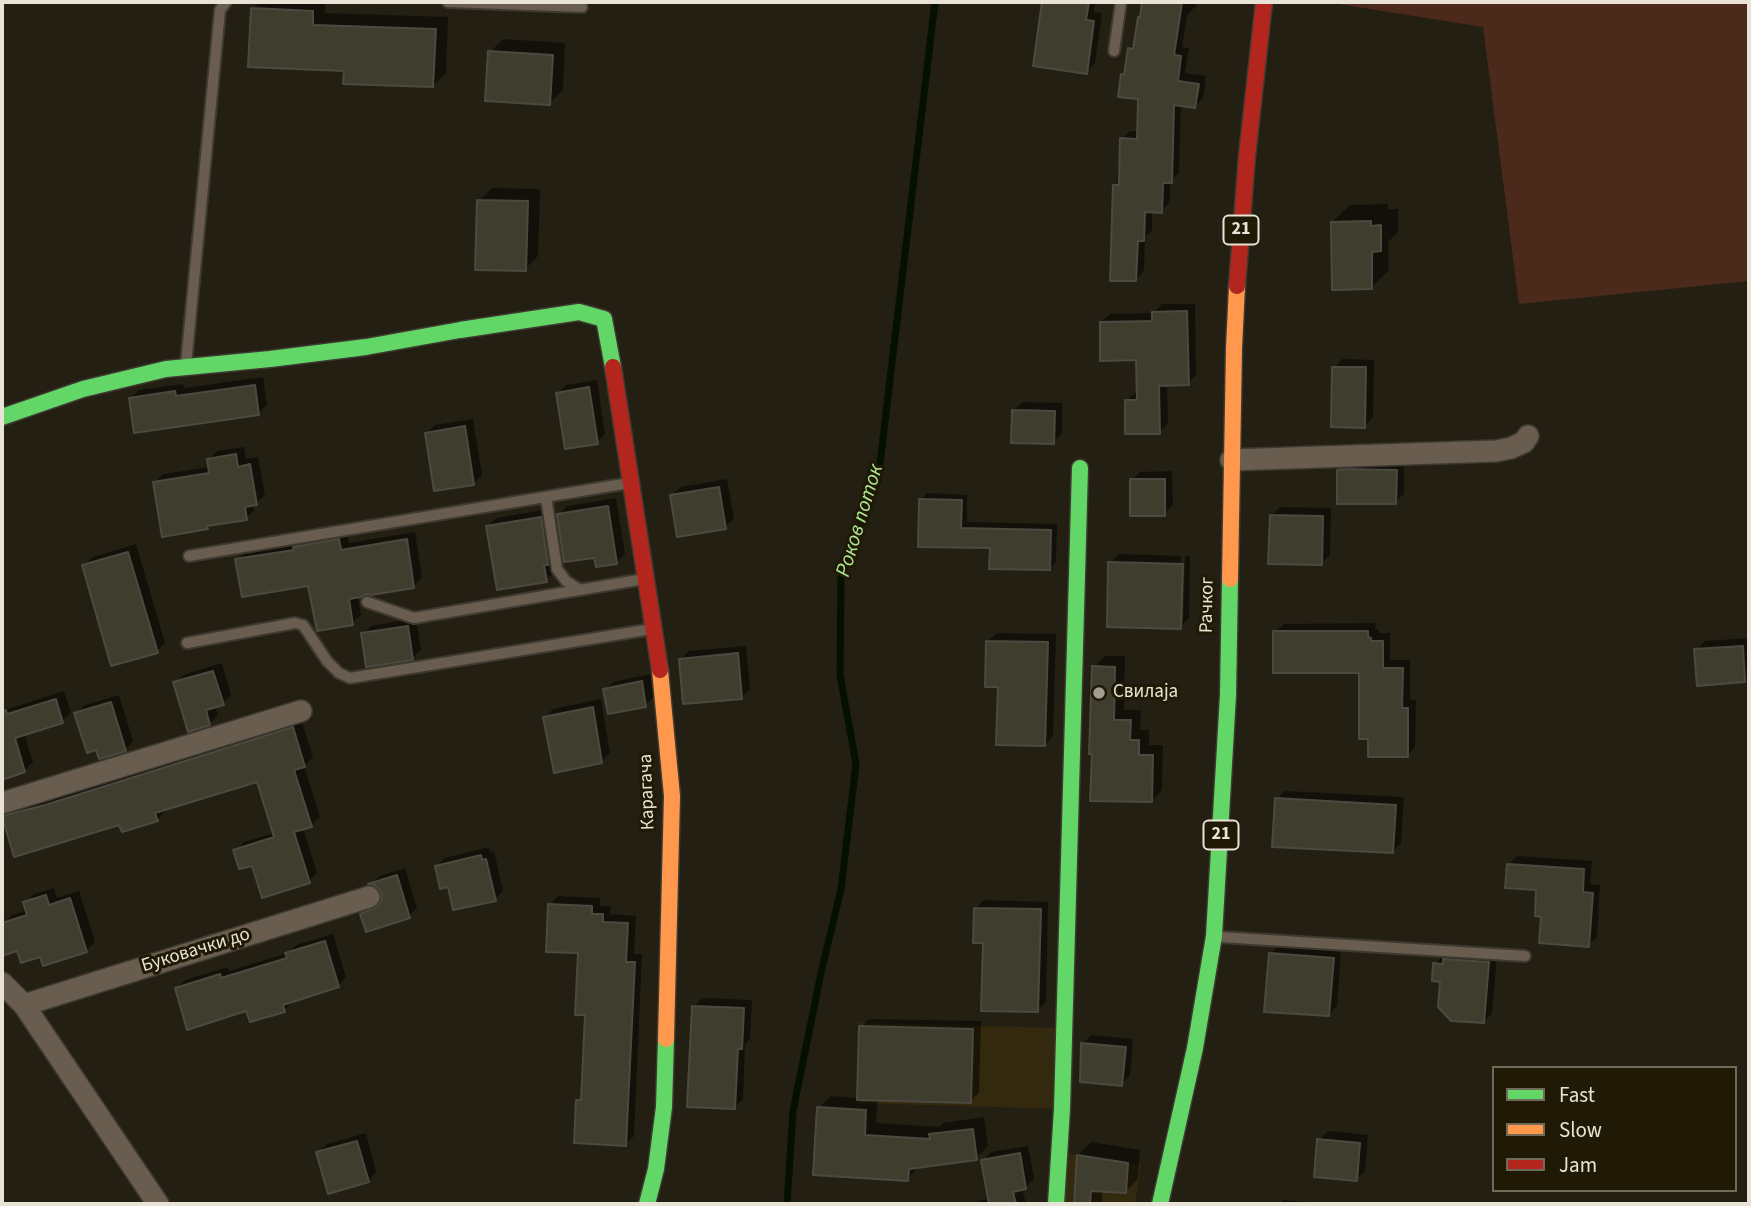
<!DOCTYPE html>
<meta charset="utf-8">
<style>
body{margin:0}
#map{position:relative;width:1751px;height:1206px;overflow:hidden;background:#241f13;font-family:"Source Sans 3",sans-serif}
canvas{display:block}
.frame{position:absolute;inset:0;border:4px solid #e8e3d6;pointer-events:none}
.legend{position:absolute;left:1492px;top:1066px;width:245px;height:126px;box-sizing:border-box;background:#201905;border:2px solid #706a59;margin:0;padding:9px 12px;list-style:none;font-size:21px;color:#e8e3d6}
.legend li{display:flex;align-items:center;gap:14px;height:35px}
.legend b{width:35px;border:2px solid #706a59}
</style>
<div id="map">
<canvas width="1751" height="1206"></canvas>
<div class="frame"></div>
<ul class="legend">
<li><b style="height:9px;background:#63d668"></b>Fast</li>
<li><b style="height:9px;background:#ff974d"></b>Slow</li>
<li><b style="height:9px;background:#b3261e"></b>Jam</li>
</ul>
</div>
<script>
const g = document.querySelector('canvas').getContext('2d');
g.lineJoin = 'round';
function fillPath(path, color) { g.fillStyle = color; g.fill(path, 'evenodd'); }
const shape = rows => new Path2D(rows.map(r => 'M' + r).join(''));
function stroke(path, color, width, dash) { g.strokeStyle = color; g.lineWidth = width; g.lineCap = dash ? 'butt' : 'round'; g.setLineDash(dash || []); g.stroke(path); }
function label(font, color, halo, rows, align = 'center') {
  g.font = font + ' "Source Sans 3",sans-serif'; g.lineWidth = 6; g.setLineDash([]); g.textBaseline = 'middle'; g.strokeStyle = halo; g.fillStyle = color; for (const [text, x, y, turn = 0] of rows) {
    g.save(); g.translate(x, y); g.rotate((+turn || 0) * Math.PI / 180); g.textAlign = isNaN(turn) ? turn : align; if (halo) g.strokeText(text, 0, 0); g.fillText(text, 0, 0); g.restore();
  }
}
fillPath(shape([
 [859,1023,1064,1028,1062,1109,857,1103],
 [1067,1153,1141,1165,1135,1204,1064,1204]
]), '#32290e');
fillPath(shape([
 [1326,2,1749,2,1749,281,1519,304,1483,27]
]), '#4b2a1b');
fillPath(shape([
 [260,2,325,2,325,13,448,17,446,73,433,86,346,70,253,9],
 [1044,2,1095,2,1094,12,1102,13,1095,63,1086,72,1035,65],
 [1144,2,1196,2,1196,6,1187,15,1182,47,1189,48,1185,73,1206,76,1203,98,1195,106,1181,105,1179,173,1170,182,1170,202,1161,211,1152,211,1152,231,1145,237,1144,271,1136,279,1114,186,1121,179,1122,139,1130,131,1139,131,1139,98,1123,75,1126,71,1129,49,1136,43,1139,17,1142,15],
 [503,39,565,43,563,90,550,103,490,52],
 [492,188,540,189,538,256,525,269,479,201],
 [1388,204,1388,209,1398,209,1398,232,1388,242,1389,270,1371,288,1332,222,1350,205],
 [1162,304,1195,304,1196,375,1188,384,1167,384,1168,424,1159,432,1127,401,1135,393,1139,392,1138,358,1101,322,1110,314,1153,313],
 [1342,359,1374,360,1373,417,1365,426,1334,368],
 [263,377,267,405,258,414,131,398,139,390,183,384,184,388],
 [597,380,605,434,597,442,558,394,566,385],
 [1022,402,1062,403,1062,434,1053,442,1013,411],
 [473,419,482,475,474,483,426,434,435,425],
 [244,447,246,459,258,457,265,495,256,503,253,503,254,510,246,518,211,524,207,528,155,483,163,474,210,467,209,460,217,451],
 [1347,462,1404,462,1404,494,1395,502,1339,470],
 [1172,471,1173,505,1164,514,1132,480,1140,472],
 [727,479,734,519,725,527,672,495,681,487],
 [927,493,967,495,967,522,1057,524,1056,562,1050,568,992,546,920,545,921,500],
 [616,498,625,554,616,562,596,556,558,515,567,506],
 [1280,507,1331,508,1330,555,1321,564,1271,515],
 [549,509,554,572,546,580,488,526,496,518],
 [347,532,349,543,415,532,422,578,414,586,366,592,358,596,361,615,352,623,309,584,237,560,246,551],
 [136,544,165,643,157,651,84,565,93,557],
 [1119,554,1181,556,1179,621,1183,621,1185,556,1190,556,1189,618,1180,627,1110,563],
 [416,618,421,650,412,658,363,634,371,626],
 [1376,623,1375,629,1379,630,1379,633,1390,633,1390,660,1410,660,1410,700,1416,700,1415,747,1407,756,1361,672,1275,632,1284,624],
 [997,633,1056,634,1053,736,1045,745,999,685,988,641],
 [1749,638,1749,680,1698,684,1696,650,1705,641],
 [746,646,750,689,742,697,681,659,689,651],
 [1105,656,1125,656,1124,710,1141,710,1140,730,1149,730,1149,745,1163,745,1162,790,1151,801,1093,752,1094,667],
 [222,663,231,695,223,703,215,706,218,715,209,724,175,683,183,675],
 [650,674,654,697,645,705,605,690,613,682],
 [64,691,71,713,62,721,24,733,33,762,24,771,2,778,2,711],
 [119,695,133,741,125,750,76,714,85,705],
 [601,699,610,753,601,761,545,717,553,709],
 [301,720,313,757,304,766,320,817,311,825,303,828,317,873,309,881,253,863,235,851,244,842,275,833,258,780,165,809,165,811,157,820,121,823,4,816,12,808],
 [1285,791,1404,797,1401,843,1392,852,1277,799],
 [489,847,490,852,494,851,503,891,495,899,449,885,437,866,445,858],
 [1517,856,1592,861,1590,884,1600,885,1597,937,1588,945,1543,915,1538,888,1508,865],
 [405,868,417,908,409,916,362,914,371,906,384,900,383,892,372,883,379,876],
 [54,888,57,898,79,891,95,942,86,951,41,955,18,949,6,953,2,940,2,935,6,931,4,923,12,915,28,910,25,903,34,894],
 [558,896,600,898,600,906,611,906,610,914,636,916,634,954,642,954,634,1136,626,1144,578,1101,583,1095,587,1014,580,952,550,905],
 [984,900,1048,902,1046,1002,1037,1011,984,941,975,909],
 [333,934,346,977,338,986,293,1002,284,1010,176,989,185,980,228,967,229,971,288,953,296,945],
 [1279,945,1341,950,1337,1006,1329,1014,1270,954],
 [1497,954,1492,1013,1484,1022,1435,964,1444,955],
 [702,998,752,1000,750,1039,745,1044,743,1099,734,1108,694,1007],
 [869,1019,981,1021,979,1093,970,1101,878,1099,876,1123,939,1127,943,1123,984,1117,988,1146,976,1158,920,1166,907,1179,819,1108,831,1096,859,1098,861,1027],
 [1092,1035,1133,1039,1130,1076,1121,1084,1083,1043],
 [1328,1131,1368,1135,1365,1171,1356,1179,1319,1140],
 [366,1133,376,1172,368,1181,318,1153,327,1144],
 [1091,1142,1140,1150,1138,1179,1125,1192,1102,1190,1102,1204,1075,1204,1078,1155],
 [1028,1146,1034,1179,1025,1188,1022,1188,1026,1204,974,1204,977,1201,989,1199,983,1161,991,1152],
 [1283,1200,1331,1204,1279,1204]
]), '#0007');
stroke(shape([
 [787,1204,793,1111,821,973,841,889,856,764,840,675,841,577,878,480,935,2]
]), '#041002', 7);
const building = shape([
 [1042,2,1089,2,1086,20,1094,21,1087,74,1033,66,1042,2],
 [1142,2,1182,2,1174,55,1181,56,1178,81,1199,84,1195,108,1174,105,1172,183,1163,183,1162,213,1145,212,1144,241,1138,241,1136,281,1110,281,1113,185,1119,185,1120,138,1137,139,1138,99,1118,97,1121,74,1124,75,1128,48,1133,49,1138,17,1140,17,1142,2],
 [251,8,313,11,313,25,436,29,433,87,343,84,344,71,248,67,251,8],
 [488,51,553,55,550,105,485,101,488,51],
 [477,200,528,201,526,271,475,270,477,200],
 [1371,221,1371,226,1381,225,1381,251,1372,252,1372,289,1332,290,1331,222,1371,221],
 [1187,311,1189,385,1159,386,1160,434,1125,434,1125,400,1137,400,1136,360,1100,361,1100,322,1152,321,1152,312,1187,311],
 [1332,367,1366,367,1365,428,1331,427,1332,367],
 [255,385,259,415,134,433,129,398,175,391,176,396,255,385],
 [589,387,598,444,565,449,556,393,589,387],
 [1012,410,1055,411,1054,444,1011,443,1012,410],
 [465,426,474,485,434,491,425,433,465,426],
 [236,454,238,467,250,464,257,505,245,507,247,520,207,526,208,529,162,537,153,482,209,473,207,459,236,454],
 [1342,469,1397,470,1396,504,1337,504,1337,470,1342,469],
 [1130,479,1165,479,1165,516,1130,516,1130,479],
 [719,487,726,529,677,537,670,495,719,487],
 [919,499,962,500,961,528,1051,530,1050,570,989,569,990,548,918,547,919,499],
 [608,506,617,564,596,567,594,558,564,562,557,514,608,506],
 [1270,515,1323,516,1322,565,1268,564,1270,515],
 [541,517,548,565,544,565,547,582,497,590,486,526,541,517],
 [339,539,341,550,407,539,414,588,371,595,366,594,361,597,349,599,353,625,317,631,308,586,242,597,235,559,294,550,293,547,339,539],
 [128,552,158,653,111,666,82,565,128,552],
 [1108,562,1183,564,1181,629,1107,627,1108,562],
 [408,626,413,660,366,667,361,633,408,626],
 [1273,631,1368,631,1368,637,1371,638,1371,641,1383,641,1383,668,1403,668,1402,708,1408,708,1408,757,1368,757,1368,739,1359,739,1359,673,1273,673,1273,631],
 [986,641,1048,642,1045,746,996,745,998,687,985,687,986,641],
 [1743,646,1745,682,1697,686,1694,649,1743,646],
 [738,653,742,699,683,704,679,659,738,653],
 [1092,666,1115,667,1114,720,1131,720,1130,740,1139,740,1139,755,1153,755,1152,802,1090,801,1092,754,1089,754,1092,666],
 [213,671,224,705,206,710,210,725,188,732,173,682,213,671],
 [642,681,646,707,608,714,603,689,642,681],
 [56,699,63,723,15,738,25,772,2,780,2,711,6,710,7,714,56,699],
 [111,702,126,751,99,759,96,750,87,753,74,713,111,702],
 [593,707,602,763,554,773,543,717,593,707],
 [293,727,305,767,294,770,312,827,294,832,310,883,262,898,252,866,239,869,233,850,274,837,257,782,155,813,158,821,122,832,119,825,14,857,2,816,45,805,293,727],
 [1275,798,1396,805,1393,853,1272,847,1275,798],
 [481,855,482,860,486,859,496,901,453,910,448,887,440,889,435,866,481,855],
 [1507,864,1584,869,1583,892,1593,893,1589,947,1539,943,1541,917,1535,916,1536,890,1505,888,1507,864],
 [397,875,410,918,366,932,360,914,378,906,382,899,381,892,378,888,373,884,368,884,397,875],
 [46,895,49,905,70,898,87,952,43,966,40,957,21,963,17,951,2,956,2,923,27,915,23,902,46,895],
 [548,904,592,906,592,914,603,914,603,922,628,923,626,962,635,962,626,1146,574,1143,576,1100,581,1100,585,1015,575,1015,578,953,546,952,548,904],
 [974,908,1041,909,1038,1012,981,1011,983,943,973,943,974,908],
 [325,941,339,987,283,1005,285,1012,250,1022,246,1011,187,1030,175,988,220,974,221,978,287,958,285,953,325,941],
 [1269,953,1334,958,1329,1016,1264,1012,1269,953],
 [1443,959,1489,962,1484,1023,1451,1021,1438,1007,1440,982,1432,981,1433,963,1443,964,1443,959],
 [692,1006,744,1008,742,1049,738,1049,735,1109,687,1107,692,1006],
 [859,1026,973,1029,971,1103,857,1100,859,1026],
 [1081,1043,1126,1047,1122,1086,1080,1082,1081,1043],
 [817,1107,866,1110,865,1135,930,1139,929,1134,973,1129,977,1160,909,1169,908,1181,813,1175,817,1107],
 [1317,1139,1360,1143,1357,1181,1314,1177,1317,1139],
 [357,1141,369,1182,328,1194,316,1152,357,1141],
 [1020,1153,1026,1189,1013,1192,1016,1204,989,1204,981,1160,1020,1153],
 [1077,1155,1128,1163,1126,1193,1091,1191,1090,1204,1074,1204,1077,1155]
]);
fillPath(building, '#3f3d2d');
stroke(building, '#4c4a40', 2);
const lane = shape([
 [448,2,582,7],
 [1114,51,1121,2],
 [186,364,220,10,226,2],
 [546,497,557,569,566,581,580,590],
 [189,556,629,483],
 [367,602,414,618,644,579],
 [187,643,295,623,303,625,327,661,339,673,350,678,652,629],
 [1220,937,1525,956]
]);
const street = shape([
 [1231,460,1496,451,1511,448,1524,442,1528,436],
 [2,803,301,711],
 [2,983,24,1005,158,1204],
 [24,1005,369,897]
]);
const fast = shape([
 [2,417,83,389,166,369,270,359,366,347,460,330,579,312,604,319,613,367],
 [647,1204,656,1169,664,1107,666,1039],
 [1056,1204,1062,1109,1080,468],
 [1160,1204,1195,1048,1214,936,1228,695,1230,579]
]);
const slow = shape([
 [1230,579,1234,348,1237,286],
 [660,670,672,796,666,1039]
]);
const jam = shape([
 [1237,286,1247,156,1264,2],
 [613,367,660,670]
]);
stroke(lane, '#3e3a30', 14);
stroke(street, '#3e3a30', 24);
stroke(fast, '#3e3a30', 19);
stroke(slow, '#3e3a30', 19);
stroke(jam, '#3e3a30', 19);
stroke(lane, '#695d50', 10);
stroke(street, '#695d50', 21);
stroke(fast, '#63d668', 16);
stroke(slow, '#ff974d', 16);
stroke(jam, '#b3261e', 16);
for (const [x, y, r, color] of [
 [1099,693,7,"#a39e92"]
]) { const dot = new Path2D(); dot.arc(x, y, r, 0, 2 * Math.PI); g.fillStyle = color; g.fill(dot); stroke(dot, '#201905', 2.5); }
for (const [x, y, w] of [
 [1241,230,35],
 [1221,835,35]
]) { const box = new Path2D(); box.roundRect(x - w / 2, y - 14.5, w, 29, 5); g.fillStyle = '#201905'; g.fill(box); stroke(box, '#e8e3d6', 2); }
label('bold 18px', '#e8e3d6', null, [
 ["21",1241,230],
 ["21",1221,835]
]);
label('19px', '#e8e3d6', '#201905', [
 ["Рачког",1208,605,-89],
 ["Карагача",648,792,-92],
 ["Буковачки до",196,951,-17]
]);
label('19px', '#e8e3d6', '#201905', [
 ["Свилаја",1113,693]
], 'left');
label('italic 21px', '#ade691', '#201905', [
 ["Роков поток",861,521,-73]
]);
</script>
